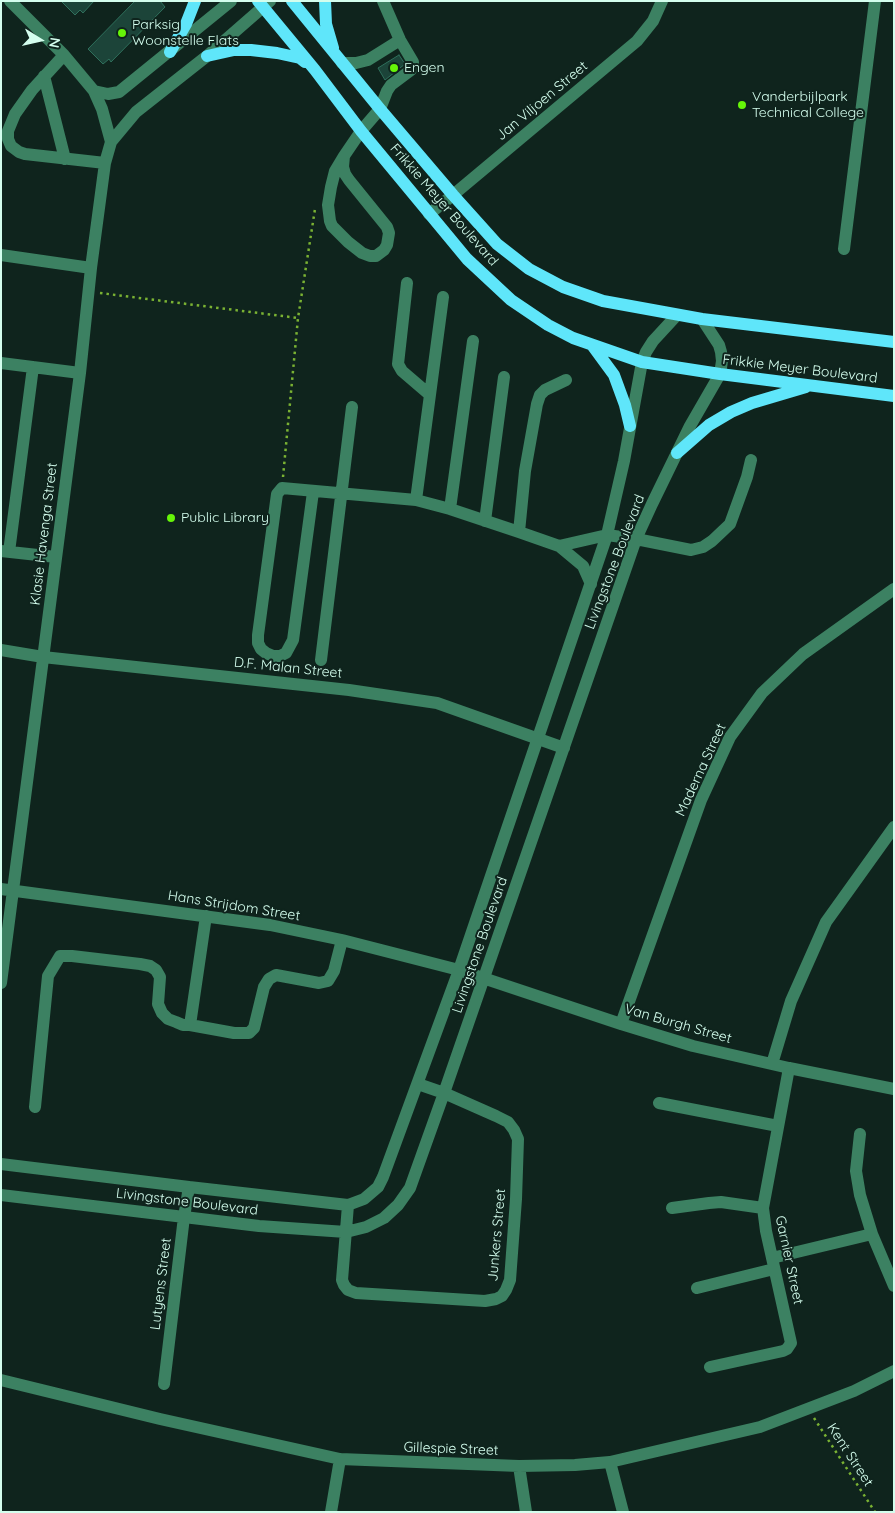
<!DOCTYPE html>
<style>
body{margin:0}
#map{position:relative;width:895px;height:1513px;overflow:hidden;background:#0f241d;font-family:Quicksand,sans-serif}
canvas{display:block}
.frame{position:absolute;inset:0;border:2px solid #d4feee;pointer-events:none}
.north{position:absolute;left:15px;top:15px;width:50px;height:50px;-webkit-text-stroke:4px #0f241d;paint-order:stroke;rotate:100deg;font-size:14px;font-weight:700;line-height:20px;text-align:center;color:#d4feee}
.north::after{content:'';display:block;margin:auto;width:18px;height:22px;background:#d4feee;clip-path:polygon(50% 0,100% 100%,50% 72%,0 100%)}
</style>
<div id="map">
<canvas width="895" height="1513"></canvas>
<div class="frame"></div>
<div class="north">N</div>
</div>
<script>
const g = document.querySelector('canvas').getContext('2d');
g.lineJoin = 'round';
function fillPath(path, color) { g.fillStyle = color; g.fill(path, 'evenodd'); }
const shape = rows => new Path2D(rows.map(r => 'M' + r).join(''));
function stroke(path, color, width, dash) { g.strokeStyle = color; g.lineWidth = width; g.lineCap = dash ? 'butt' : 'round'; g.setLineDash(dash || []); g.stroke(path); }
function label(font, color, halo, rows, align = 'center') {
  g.font = font + ' Quicksand,sans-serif'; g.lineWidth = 4; g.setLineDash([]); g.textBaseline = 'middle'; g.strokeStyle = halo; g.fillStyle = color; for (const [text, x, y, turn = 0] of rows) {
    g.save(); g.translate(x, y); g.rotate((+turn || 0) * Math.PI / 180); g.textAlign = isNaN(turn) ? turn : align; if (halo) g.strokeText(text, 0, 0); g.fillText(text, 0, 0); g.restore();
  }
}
const building = shape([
 [61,1,94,1,83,13,80,10,75,15,61,1],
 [135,1,160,1,165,7,111,62,109,59,103,64,88,49,135,1],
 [399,55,405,64,385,80,378,68,399,55]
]);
fillPath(building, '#1c4439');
stroke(building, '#2f705c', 1);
stroke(shape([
 [100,293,298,318],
 [283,477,298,318,315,209,317,208],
 [814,1418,875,1512]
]), '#7ab233', 2.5, [2.5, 4]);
stroke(shape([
 [64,55,32,90,15,114,8,131,8,139,11,146,19,152,25,154,105,163],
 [342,63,356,63,368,60,400,40],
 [44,76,65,159],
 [94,91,108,94,119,92,231,1],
 [111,142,136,112,207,56,270,1],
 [344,156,335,171,331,187,328,205,330,221,332,226,348,242,362,253,370,256,376,256,384,250,387,245,389,233,387,227,349,180,345,174,343,167,344,156,361,131,380,109,387,91,391,85,411,70,413,67,413,62,400,40,383,1],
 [429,214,453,195,637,41,653,21,662,1],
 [844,249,875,1],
 [1,255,91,268],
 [407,283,398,364,402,371,430,395],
 [1,363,80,373],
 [313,492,293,640,286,653,280,656,273,656,266,653,261,649,258,643,258,635,277,494,282,488,416,500,450,509,519,532,559,546,583,566,591,584],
 [416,500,443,297],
 [450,509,473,341],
 [485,521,504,377],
 [519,532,525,471,537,404,540,395,545,390,566,380],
 [559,546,607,535,636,539,691,550,703,547,712,541,730,524,747,477,751,460],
 [1,551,56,557],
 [9,552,33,367],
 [1,650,43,657,349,690,437,703,564,748],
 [321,660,352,407],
 [1,889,270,925,342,940,459,970,621,1024,693,1046,789,1068,894,1089],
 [1,983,80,373,91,268,105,163,111,142,102,109,94,91,64,55,10,1],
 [621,1024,701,800,730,737,762,693,803,654,894,589],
 [190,1025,234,1033,249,1033,254,1028,264,987,269,979,276,975,319,983,328,981,334,971,342,940],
 [772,1064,791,1001,826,922,894,827],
 [659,1103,778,1126],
 [35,1107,48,976,60,956,72,956,140,964,150,966,156,970,160,977,158,1004,162,1013,168,1019,176,1022,183,1025,190,1025,206,916],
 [1,1164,189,1187,348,1205,364,1199,378,1187,383,1177,459,970,607,535,624,461,642,362,646,352,653,341,677,315],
 [1,1195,259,1226,346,1232,366,1227,384,1218,398,1205,410,1188,444,1093,636,539,652,504,690,426,720,374,722,361,721,352,719,345,702,319],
 [348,1205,342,1280,344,1285,348,1290,356,1293,485,1301,496,1299,502,1296,506,1290,510,1280,516,1199,518,1139,514,1130,508,1122,496,1116,444,1093,418,1084],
 [672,1208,709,1203,721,1202,763,1208],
 [872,1234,894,1286],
 [772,1258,872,1234,860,1195,856,1171,860,1134],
 [697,1288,774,1269],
 [710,1367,783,1351,787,1349,791,1343,766,1231,763,1208,789,1068],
 [1,1380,160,1419,340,1459,519,1466,575,1465,610,1462,760,1427,854,1391,894,1371],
 [164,1384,184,1217,189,1187],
 [610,1462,623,1512],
 [519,1466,526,1512],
 [331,1512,340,1459]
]), '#3c8162', 12);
stroke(shape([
 [258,1,315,70,361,131,467,259,511,300,548,325,573,338,642,362,720,374,894,396],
 [292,1,380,109,453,195,497,244,529,269,563,287,603,301,702,319,894,342],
 [325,1,326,24,333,48],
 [170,52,186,24,195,1],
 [207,56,234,50,251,50,277,53,300,58,305,62],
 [592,345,614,375,625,405,630,426],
 [677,453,709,425,731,412,752,403,806,387]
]), '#5fe6fa', 12);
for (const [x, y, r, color] of [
 [122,33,5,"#66f508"],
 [394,68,5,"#66f508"],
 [742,105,5,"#66f508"],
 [171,518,5,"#66f508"]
]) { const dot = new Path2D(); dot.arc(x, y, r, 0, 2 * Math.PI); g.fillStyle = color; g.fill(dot); stroke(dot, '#0f241d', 2); }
label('14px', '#d4feee', '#0f241d', [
 ["Parksig",132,25],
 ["Woonstelle Flats",132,41],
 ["Engen",404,68],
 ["Vanderbijlpark",752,97],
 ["Technical College",752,113],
 ["Public Library",181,518]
], 'left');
label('14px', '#d4feee', '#0f241d', [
 ["Jan Viljoen Street",542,101,-40],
 ["Frikkie Meyer Boulevard",444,205,49],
 ["Frikkie Meyer Boulevard",800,369,7],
 ["Klasie Havenga Street",44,534,-83],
 ["Livingstone Boulevard",615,562,-69],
 ["D.F. Malan Street",288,668,6],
 ["Maderna Street",701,770,-65],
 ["Hans Strijdom Street",234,906,9],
 ["Livingstone Boulevard",480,945,-71],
 ["Van Burgh Street",678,1024,16],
 ["Livingstone Boulevard",187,1202,7],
 ["Junkers Street",497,1235,-85],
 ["Garnier Street",789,1260,78],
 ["Lutyens Street",161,1284,-83],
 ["Gillespie Street",451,1449,2],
 ["Kent Street",850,1455,57]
]);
</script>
